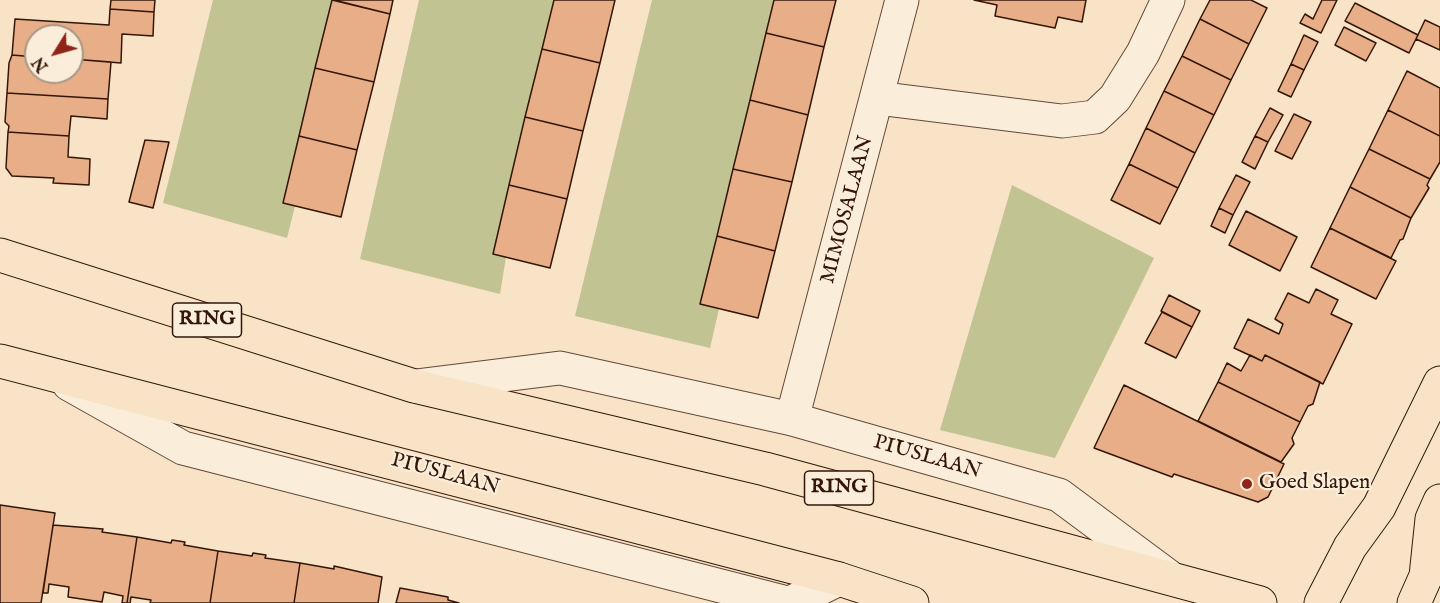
<!DOCTYPE html>
<style>
body{margin:0}
#map{position:relative;width:1440px;height:603px;overflow:hidden;background:#f8e3c6;font-family:"IM FELL English",serif}
canvas{display:block}
.north{position:absolute;left:24px;top:24px;width:60px;height:60px;box-sizing:border-box;background:#faedda;border:2px solid #aa9786;border-radius:50%;rotate:233deg;font-size:16px;font-weight:700;line-height:24px;text-align:center;color:#331608}
.north::after{content:'';display:block;margin:auto;width:21px;height:27px;background:#8f2418;clip-path:polygon(50% 0,100% 100%,50% 72%,0 100%)}
</style>
<div id="map">
<canvas width="1440" height="603"></canvas>
<div class="north">N</div>
</div>
<script>
const g = document.querySelector('canvas').getContext('2d');
g.lineJoin = 'round';
function fillPath(path, color) { g.fillStyle = color; g.fill(path, 'evenodd'); }
const shape = rows => new Path2D(rows.map(r => 'M' + r).join(''));
function stroke(path, color, width, dash) { g.strokeStyle = color; g.lineWidth = width; g.lineCap = dash ? 'butt' : 'round'; g.setLineDash(dash || []); g.stroke(path); }
function label(font, color, halo, rows, align = 'center') {
  g.font = font + ' "IM FELL English",serif'; g.lineWidth = 4.5; g.setLineDash([]); g.textBaseline = 'middle'; g.strokeStyle = halo; g.fillStyle = color; for (const [text, x, y, turn = 0] of rows) {
    g.save(); g.translate(x, y); g.rotate((+turn || 0) * Math.PI / 180); g.textAlign = isNaN(turn) ? turn : align; if (halo) g.strokeText(text, 0, 0); g.fillText(text, 0, 0); g.restore();
  }
}
fillPath(shape([
 [213,0,332,0,284,203,295,206,287,238,163,203],
 [419,0,554,0,493,253,506,257,500,294,360,259],
 [652,0,774,0,700,304,719,309,710,348,575,316],
 [1012,185,1154,258,1055,458,940,430]
]), '#c1c392');
const building = shape([
 [111,0,155,0,154,12,110,9,111,0],
 [332,0,390,14,374,82,315,68,332,0],
 [334,0,393,0,390,14,334,0],
 [554,0,615,0,600,63,542,49,554,0],
 [774,0,836,0,824,47,766,33,774,0],
 [974,0,1086,0,1082,22,1058,17,1055,28,995,16,997,5,974,0],
 [1210,0,1251,0,1267,8,1249,44,1200,19,1210,0],
 [1322,0,1337,0,1321,33,1300,23,1305,14,1313,19,1322,0],
 [1355,3,1418,35,1409,53,1345,21,1355,3],
 [110,9,154,12,153,36,122,34,121,63,72,59,72,36,36,36,36,57,12,55,15,19,109,25,110,9],
 [1200,19,1249,44,1231,80,1182,56,1200,19],
 [1425,20,1440,27,1440,50,1416,39,1425,20],
 [1344,27,1376,43,1366,61,1335,45,1344,27],
 [766,33,824,47,808,115,750,100,766,33],
 [1304,35,1318,42,1304,70,1291,64,1304,35],
 [542,49,600,63,583,131,525,117,542,49],
 [12,55,36,57,36,72,72,72,72,59,111,62,108,99,7,93,9,63,12,55],
 [1182,56,1231,80,1214,115,1164,91,1182,56],
 [1291,64,1304,70,1291,97,1278,91,1291,64],
 [315,68,374,82,357,150,299,136,315,68],
 [1407,71,1440,88,1440,136,1388,110,1407,71],
 [1164,91,1214,115,1195,153,1146,128,1164,91],
 [7,93,108,99,107,119,71,116,69,136,8,132,9,126,5,122,7,93],
 [750,100,808,115,792,182,733,169,750,100],
 [1270,108,1283,115,1268,142,1255,136,1270,108],
 [1388,110,1440,136,1440,162,1430,179,1369,149,1388,110],
 [1294,114,1311,122,1292,159,1275,151,1294,114],
 [525,117,583,131,567,199,509,185,525,117],
 [1146,128,1195,153,1178,188,1129,164,1146,128],
 [8,132,69,136,68,157,90,159,89,185,53,183,54,178,12,176,6,168,8,132],
 [299,136,357,150,341,217,283,203,299,136],
 [1255,136,1268,142,1255,169,1242,162,1255,136],
 [145,140,169,142,153,208,129,202,145,140],
 [1369,149,1430,179,1427,185,1429,188,1411,218,1350,187,1369,149],
 [1129,164,1178,188,1160,224,1111,200,1129,164],
 [733,169,792,182,775,251,717,236,733,169],
 [1236,175,1250,182,1233,215,1219,208,1236,175],
 [509,185,567,199,550,268,493,254,509,185],
 [1350,187,1411,218,1403,239,1400,240,1391,258,1330,228,1350,187],
 [1219,208,1233,215,1225,233,1211,226,1219,208],
 [1246,211,1297,237,1280,271,1229,245,1246,211],
 [1330,228,1396,261,1376,299,1311,267,1330,228],
 [717,236,775,251,758,318,700,304,717,236],
 [1316,289,1338,300,1331,314,1352,324,1323,384,1265,355,1262,361,1234,348,1248,319,1279,334,1283,324,1275,319,1288,293,1309,303,1316,289],
 [1169,295,1200,311,1192,327,1161,311,1169,295],
 [1162,312,1192,327,1176,358,1145,343,1162,312],
 [1250,355,1262,361,1265,355,1320,382,1313,404,1308,406,1300,422,1218,382,1227,363,1241,371,1250,355],
 [1218,382,1300,422,1292,438,1294,444,1281,462,1198,421,1218,382],
 [1124,385,1284,464,1268,497,1258,502,1174,474,1172,477,1094,448,1124,385],
 [0,505,55,513,41,603,0,603,0,505],
 [53,525,103,529,102,532,137,537,127,603,122,603,123,596,104,592,102,602,68,597,69,587,49,584,48,593,43,593,53,525],
 [137,537,171,543,172,540,185,542,184,545,218,551,210,603,150,603,151,600,131,597,130,603,127,603,137,537],
 [218,551,252,556,253,553,266,555,265,558,300,563,294,603,210,603,218,551],
 [300,563,334,569,334,566,382,577,378,603,294,603,300,563],
 [400,588,448,597,448,600,459,603,396,603,400,588]
]);
fillPath(building, '#e7ae87');
stroke(building, '#331608', 1.5);
const minor = shape([
 [877,98,1062,121,1095,117,1115,98,1143,53,1168,0],
 [69,384,183,448,787,603],
 [416,386,560,368,792,419,1059,495,1168,576],
 [792,419,902,0],
 [790,603,839,579]
]);
const major = shape([
 [0,255,414,386,765,469,1260,603],
 [0,361,839,579,912,603],
 [1321,603,1350,547,1379,507,1440,383],
 [1414,603,1426,576,1432,519,1440,501]
]);
stroke(minor, '#644938', 35);
stroke(major, '#331608', 35);
stroke(minor, '#faedda', 33);
stroke(major, '#f8e3c6', 33);
for (const [x, y, r, color] of [
 [1247,484,6,"#8f2418"]
]) { const dot = new Path2D(); dot.arc(x, y, r, 0, 2 * Math.PI); g.fillStyle = color; g.fill(dot); stroke(dot, '#faedda', 2); }
for (const [x, y, w] of [
 [207,320,69],
 [839,488,69]
]) { const box = new Path2D(); box.roundRect(x - w / 2, y - 17, w, 34, 4.5); g.fillStyle = '#faedda'; g.fill(box); stroke(box, '#331608', 1.5); }
label('bold 20px', '#331608', null, [
 ["RING",207,320],
 ["RING",839,488]
]);
label('21px', '#331608', '#faedda', [
 ["MIMOSALAAN",848,210,-75],
 ["PIUSLAAN",927,458,16],
 ["PIUSLAAN",445,475,15]
]);
label('21px', '#331608', '#faedda', [
 ["Goed Slapen",1259,484]
], 'left');
</script>
